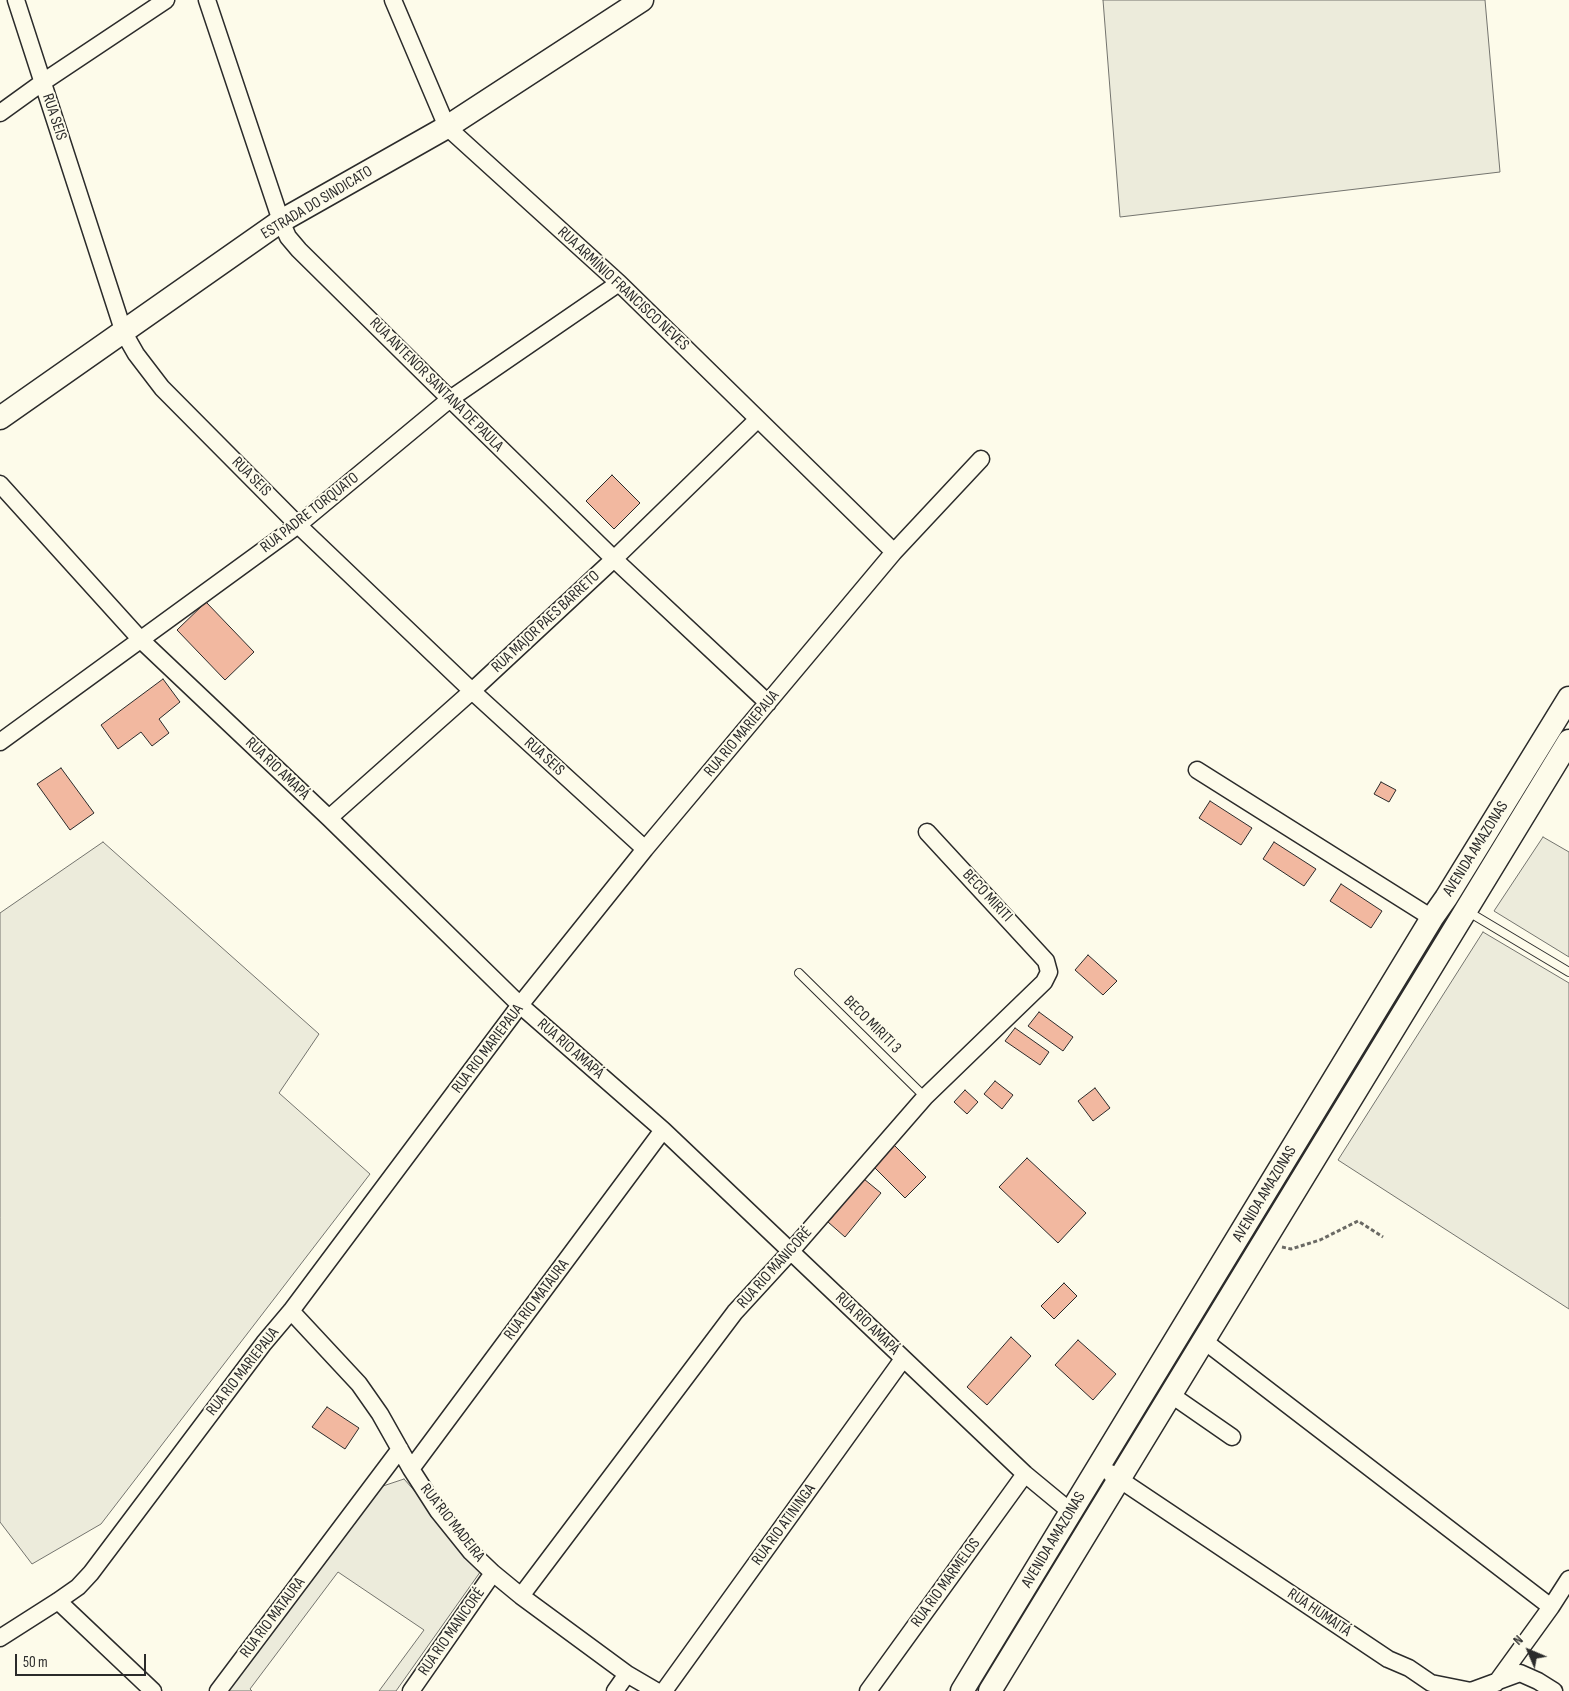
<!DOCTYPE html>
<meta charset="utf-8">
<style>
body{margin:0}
#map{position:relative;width:1569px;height:1691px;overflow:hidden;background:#fdfbea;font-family:"Sofia Sans Condensed",sans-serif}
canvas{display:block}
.north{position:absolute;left:1504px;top:1626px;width:50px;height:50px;-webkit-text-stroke:4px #fdfbea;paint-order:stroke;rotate:315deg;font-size:14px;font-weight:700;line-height:20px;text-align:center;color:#2b2b2b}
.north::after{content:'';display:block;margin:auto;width:18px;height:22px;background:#2b2b2b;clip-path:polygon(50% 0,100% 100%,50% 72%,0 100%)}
.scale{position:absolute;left:15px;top:1654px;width:131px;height:22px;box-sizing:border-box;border:2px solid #2b2b2b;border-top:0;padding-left:6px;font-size:15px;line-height:18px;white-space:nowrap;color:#2b2b2b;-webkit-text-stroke:4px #fdfbea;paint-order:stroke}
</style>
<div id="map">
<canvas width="1569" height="1691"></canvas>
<div class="north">N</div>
<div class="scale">50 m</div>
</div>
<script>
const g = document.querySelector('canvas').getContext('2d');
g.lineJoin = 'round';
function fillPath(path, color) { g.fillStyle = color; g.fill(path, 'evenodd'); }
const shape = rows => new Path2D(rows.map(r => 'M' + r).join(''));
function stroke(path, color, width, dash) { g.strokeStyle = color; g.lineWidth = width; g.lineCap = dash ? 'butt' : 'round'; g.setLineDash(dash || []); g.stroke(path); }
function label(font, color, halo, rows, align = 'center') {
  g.font = font + ' "Sofia Sans Condensed",sans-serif'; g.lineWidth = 4; g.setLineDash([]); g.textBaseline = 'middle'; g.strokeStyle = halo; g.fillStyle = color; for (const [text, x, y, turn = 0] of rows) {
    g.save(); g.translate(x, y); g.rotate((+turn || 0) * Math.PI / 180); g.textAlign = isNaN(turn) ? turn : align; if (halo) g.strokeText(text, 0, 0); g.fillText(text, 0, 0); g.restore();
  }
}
const green = shape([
 [1103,0,1485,0,1500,172,1120,217,1103,0],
 [1543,837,1569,852,1569,957,1494,911,1543,837],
 [103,842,319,1034,279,1093,370,1174,101,1524,32,1564,0,1522,0,913,103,842],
 [1483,932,1569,983,1569,1309,1338,1160,1483,932],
 [404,1479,483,1568,396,1691,379,1691,424,1630,338,1572,250,1689,252,1691,226,1691,380,1487,404,1479]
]);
fillPath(green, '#ecebdb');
stroke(green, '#74746e', 1);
const building = shape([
 [612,475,640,503,614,529,586,501,612,475],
 [206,602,254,652,225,680,177,630,206,602],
 [163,679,180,702,159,719,169,733,152,746,141,732,118,749,101,725,163,679],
 [61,768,94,813,70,830,37,784,61,768],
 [1381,782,1396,790,1389,802,1374,794,1381,782],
 [1210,801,1252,828,1241,845,1199,818,1210,801],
 [1274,842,1316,869,1304,886,1263,859,1274,842],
 [1341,884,1382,911,1371,928,1330,901,1341,884],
 [1088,955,1117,981,1103,995,1075,970,1088,955],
 [1039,1012,1073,1037,1063,1051,1028,1026,1039,1012],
 [1015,1028,1049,1052,1040,1065,1005,1041,1015,1028],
 [995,1081,1013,1095,1002,1109,984,1094,995,1081],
 [1095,1088,1110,1108,1093,1121,1078,1101,1095,1088],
 [965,1090,978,1102,967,1114,954,1102,965,1090],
 [894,1145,926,1177,905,1198,873,1166,894,1145],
 [1027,1158,1086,1213,1058,1243,999,1187,1027,1158],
 [864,1179,881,1193,845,1237,828,1222,864,1179],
 [1064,1283,1077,1296,1054,1319,1041,1306,1064,1283],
 [1011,1337,1031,1356,987,1405,967,1387,1011,1337],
 [1078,1340,1116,1374,1093,1400,1055,1365,1078,1340],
 [327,1407,359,1428,345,1449,312,1427,327,1407]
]);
fillPath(building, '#f2b8a0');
stroke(building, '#2b2b2b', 1);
const lane = shape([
 [1467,911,1569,972],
 [799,973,925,1097]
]);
const street = shape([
 [16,0,124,333,136,354,162,388,298,525,472,691,645,849],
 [207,0,281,221,288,237,299,250,450,399,614,559,768,703],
 [393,0,447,127,619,283,894,552],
 [0,113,43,82,166,0],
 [0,484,141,640,329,818,520,1005,663,1130,1025,1474,1071,1512],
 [0,742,298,525,450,399,619,283],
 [1197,770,1432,918],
 [329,818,472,691,614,559,758,419],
 [291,1311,359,1384,380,1414,411,1469,438,1511,471,1552,493,1573,521,1596,627,1674,656,1691],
 [1203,1340,1551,1607],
 [1170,1394,1232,1437],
 [411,1469,663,1130],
 [1110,1473,1388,1659,1409,1668,1431,1683,1471,1691,1520,1673,1538,1681,1554,1691],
 [521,1596,735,1312,791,1251,925,1097,1044,982,1049,972,1046,961,927,832],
 [58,1601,153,1691],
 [0,1638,58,1601,78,1587,91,1573,264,1343,291,1311,520,1005,645,849,894,552,981,459],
 [1496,1683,1551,1607,1569,1579],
 [218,1691,400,1449],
 [411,1691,493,1573],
 [615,1691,627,1674],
 [664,1691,903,1359],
 [868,1691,1025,1474]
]);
const secondary = shape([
 [0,418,281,221,447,127,642,0],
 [962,1691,1432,918,1446,898,1569,698],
 [990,1691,1569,741]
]);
stroke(lane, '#2b2b2b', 10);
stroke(street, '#2b2b2b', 19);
stroke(secondary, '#2b2b2b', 25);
stroke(shape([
 [1282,1247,1291,1249,1320,1240,1358,1221,1383,1237]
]), '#6a6964', 3, [4, 2.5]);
stroke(lane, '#fdfbea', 8);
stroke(street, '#fdfbea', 16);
stroke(secondary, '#fdfbea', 22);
label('16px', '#2b2b2b', '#fdfbea', [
 ["RUA SEIS",54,117,72],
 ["ESTRADA DO SINDICATO",317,203,-31],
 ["RUA ARMÍNIO FRANCISCO NEVES",623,289,43],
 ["RUA ANTENOR SANTANA DE PAULA",436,385,45],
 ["RUA SEIS",251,477,45],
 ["RUA PADRE TORQUATO",310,513,-38],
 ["RUA MAJOR PAES BARRETO",546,622,-43],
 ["RUA RIO MARIEPAUA",742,734,-50],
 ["RUA SEIS",544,757,42],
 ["RUA RIO AMAPÁ",277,769,44],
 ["AVENIDA AMAZONAS",1476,849,-58],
 ["BECO MIRITI",987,896,47],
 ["BECO MIRITI 3",872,1025,45],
 ["RUA RIO MARIEPAUA",488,1049,-53],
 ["RUA RIO AMAPÁ",570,1049,41],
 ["AVENIDA AMAZONAS",1265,1194,-59],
 ["RUA RIO MANICORÉ",775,1268,-48],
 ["RUA RIO MATAURA",537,1300,-53],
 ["RUA RIO AMAPÁ",867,1324,44],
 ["RUA RIO MARIEPAUA",243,1372,-52],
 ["RUA RIO MADEIRA",452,1523,52],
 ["RUA RIO ATININGA",784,1525,-54],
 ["AVENIDA AMAZONAS",1054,1540,-59],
 ["RUA RIO MARMELOS",946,1583,-54],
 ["RUA HUMAITÁ",1319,1613,34],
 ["RUA RIO MATAURA",273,1618,-53],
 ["RUA RIO MANICORÉ",452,1632,-55]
]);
</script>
